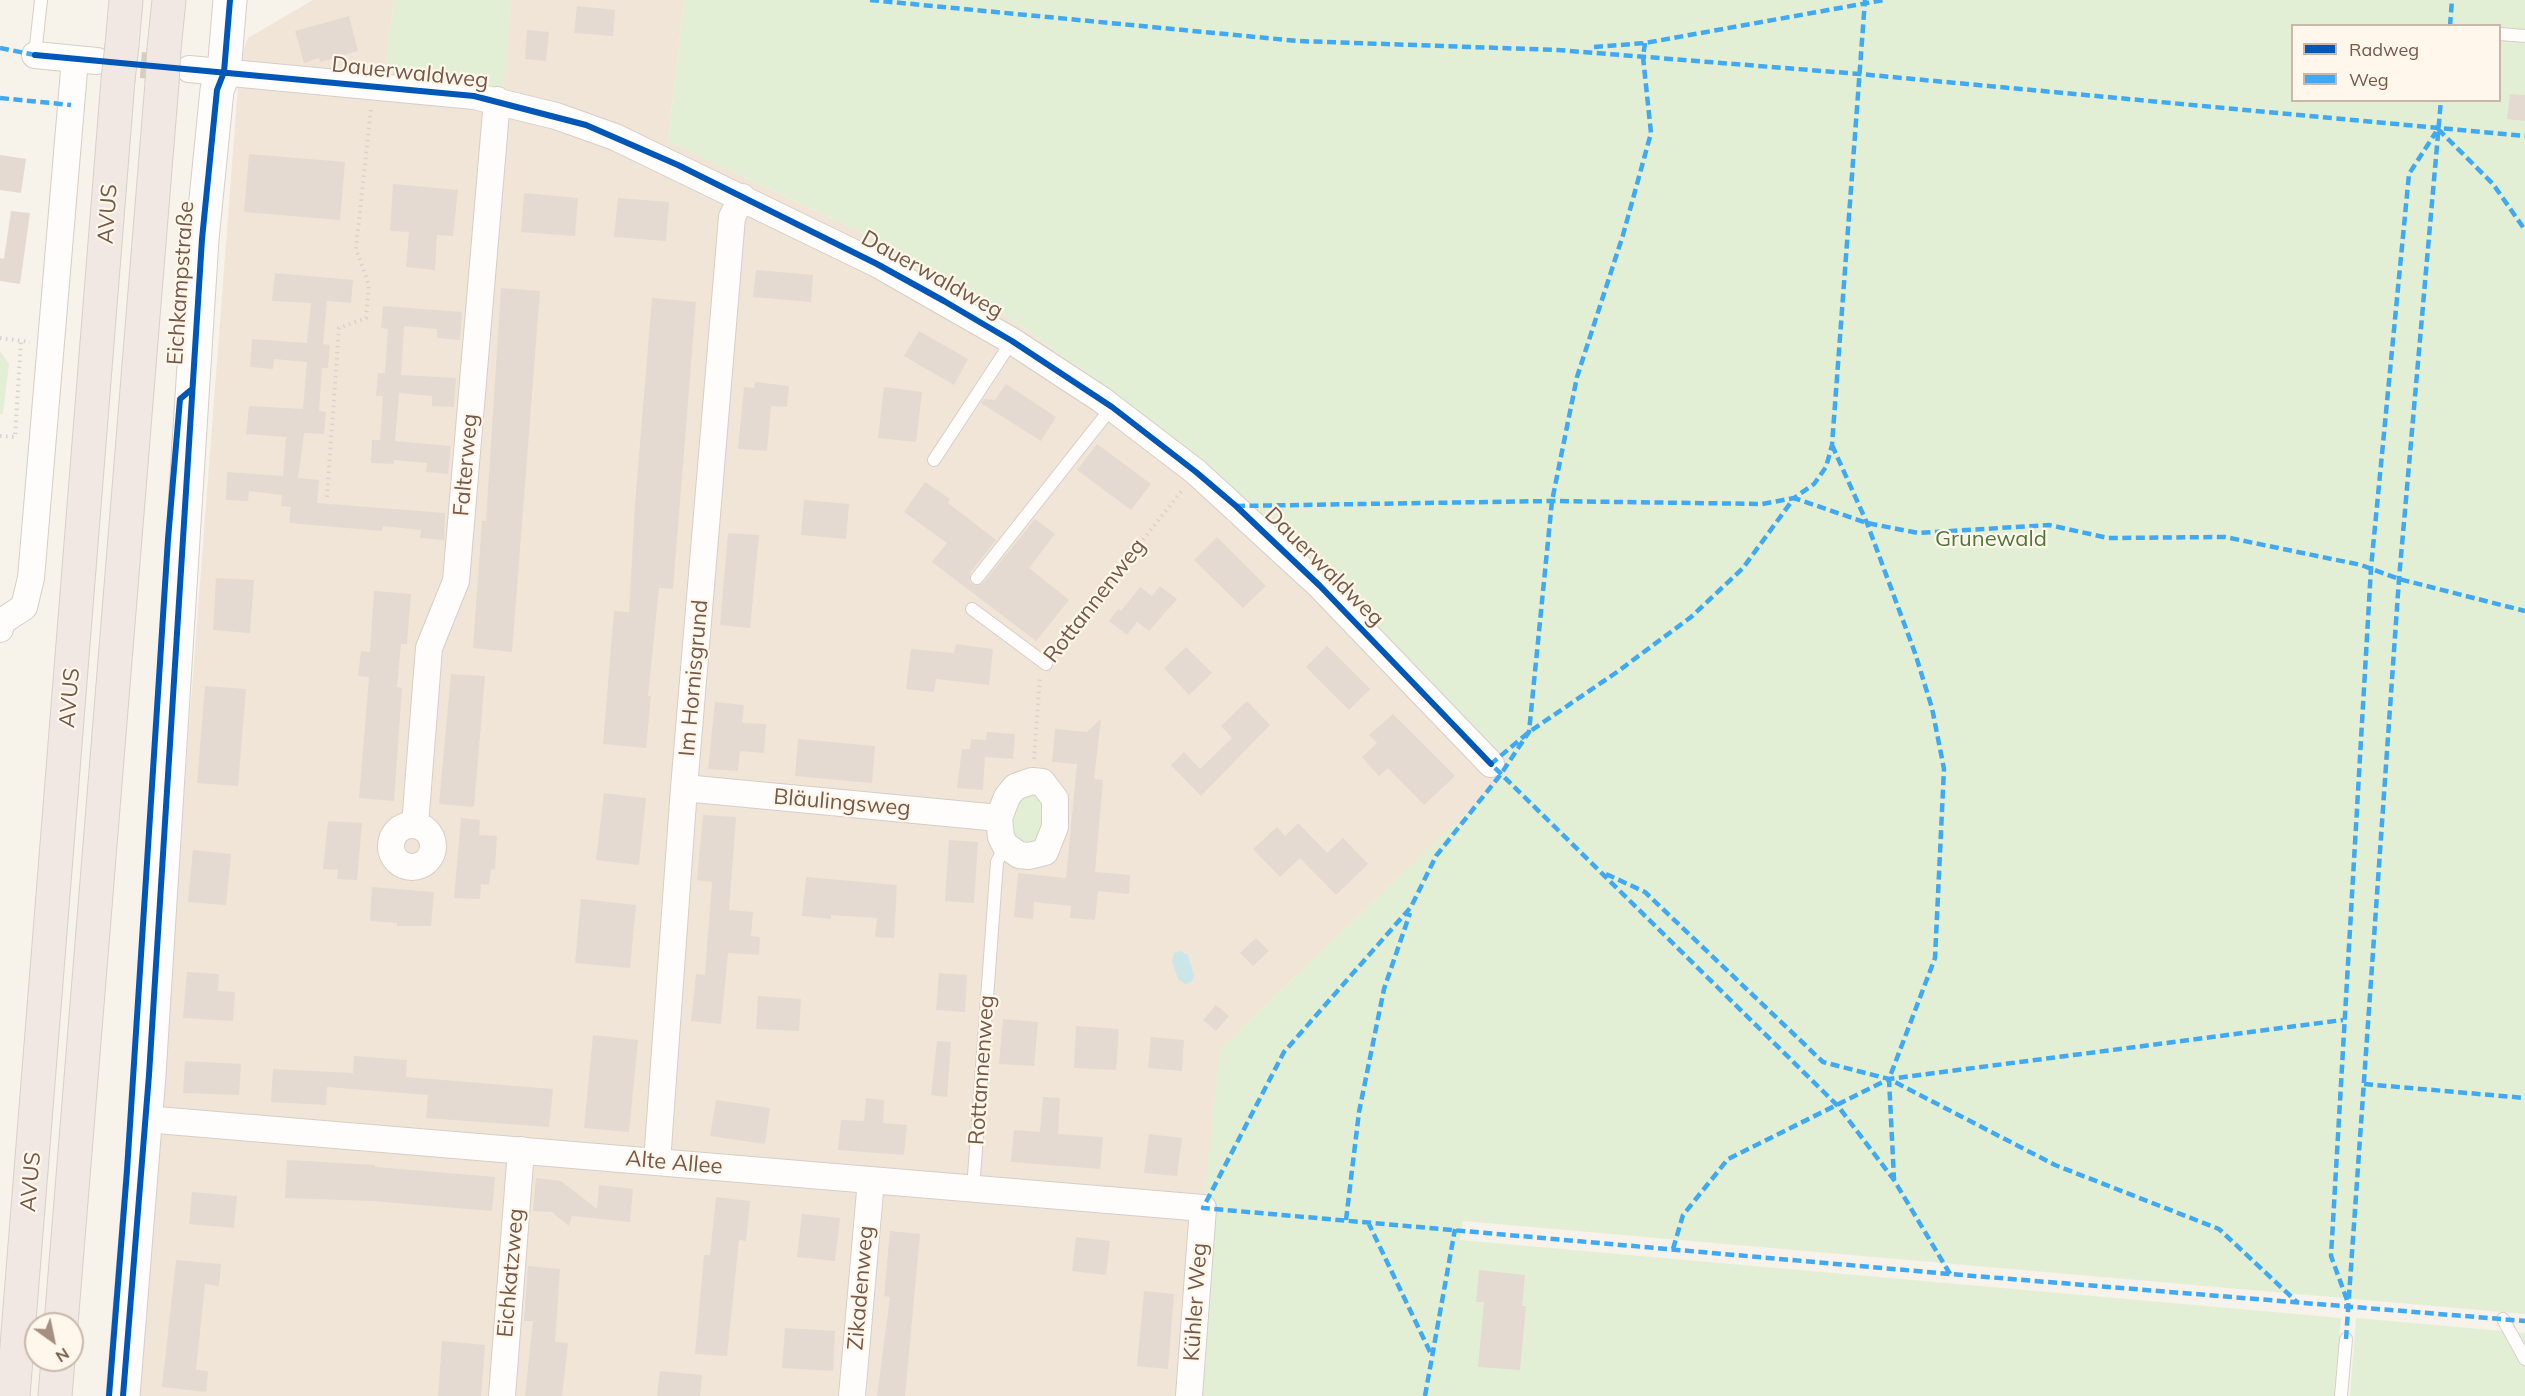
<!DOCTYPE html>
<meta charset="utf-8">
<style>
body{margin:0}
#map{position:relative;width:2525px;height:1396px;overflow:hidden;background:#f7f2ea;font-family:Mulish,sans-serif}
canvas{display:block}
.legend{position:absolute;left:2291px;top:24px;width:210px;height:78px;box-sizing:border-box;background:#fff7eb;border:2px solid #c9b8aa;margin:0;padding:8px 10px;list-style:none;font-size:18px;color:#775948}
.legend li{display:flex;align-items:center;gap:12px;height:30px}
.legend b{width:30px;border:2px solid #c9b8aa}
.north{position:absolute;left:24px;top:1312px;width:60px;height:60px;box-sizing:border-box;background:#fff7eb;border:2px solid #c9b8aa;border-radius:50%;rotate:147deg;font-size:16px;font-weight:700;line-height:24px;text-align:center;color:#775948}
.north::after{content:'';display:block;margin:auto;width:21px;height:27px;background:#a48f81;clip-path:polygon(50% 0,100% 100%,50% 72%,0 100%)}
</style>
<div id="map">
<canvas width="2525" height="1396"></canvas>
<ul class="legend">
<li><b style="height:8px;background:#0057b8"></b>Radweg</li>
<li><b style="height:8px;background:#3fa9f5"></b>Weg</li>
</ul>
<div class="north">N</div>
</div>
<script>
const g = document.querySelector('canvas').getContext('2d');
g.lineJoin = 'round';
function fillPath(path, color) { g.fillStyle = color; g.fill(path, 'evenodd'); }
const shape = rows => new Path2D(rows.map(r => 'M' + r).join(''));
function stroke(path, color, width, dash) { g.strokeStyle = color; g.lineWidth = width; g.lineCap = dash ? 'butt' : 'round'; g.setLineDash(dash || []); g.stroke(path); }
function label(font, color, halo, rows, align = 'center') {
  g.font = font + ' Mulish,sans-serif'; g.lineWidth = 4.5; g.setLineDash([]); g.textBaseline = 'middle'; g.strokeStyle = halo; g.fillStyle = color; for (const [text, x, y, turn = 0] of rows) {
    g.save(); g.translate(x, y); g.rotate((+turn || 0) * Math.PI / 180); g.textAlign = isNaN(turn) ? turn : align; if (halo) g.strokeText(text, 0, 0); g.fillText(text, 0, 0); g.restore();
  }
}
fillPath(shape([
 [313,0,394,0,385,73,503,89,511,0,684,0,668,141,881,242,994,307,1119,396,1225,479,1511,770,1220,1049,1190,1396,138,1396,240,60,248,38]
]), '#f1e5d7');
fillPath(shape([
 [394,0,511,0,503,90,385,73],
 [684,0,2525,0,2525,1314,1463,1221,1460,1240,2341,1318,2334,1396,1190,1396,1203,1208,1220,1049,1511,769,1225,479,1119,396,994,307,881,242,668,141],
 [2292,26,2500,26,2500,100,2292,100],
 [0,351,9,364,3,413,0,415],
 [1018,792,1037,793,1042,803,1040,834,1034,841,1025,844,1016,841,1009,832],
 [2356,1318,2525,1333,2525,1396,2350,1396]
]), '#e3efd4');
fillPath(shape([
 [1180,951,1188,955,1194,975,1192,981,1189,983,1185,984,1178,979,1172,961,1174,953]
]), '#cbe6e9');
fillPath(shape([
 [577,6,615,10,613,36,574,33],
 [349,16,358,51,320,62,319,58,304,63,295,31],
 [527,30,549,32,546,61,525,59],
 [2510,94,2525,95,2525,121,2507,119],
 [249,154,345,162,340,220,244,212],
 [0,155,26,159,21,193,0,190],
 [393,184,458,190,453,236,437,235,435,270,406,267,409,232,390,231],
 [524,193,578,198,575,236,521,232],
 [618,198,669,202,666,241,614,237],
 [11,211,30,213,20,284,0,281,0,258,4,259],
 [756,270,813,275,811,302,753,297],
 [275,273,353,280,351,303,327,301,323,344,330,345,328,368,322,368,319,411,326,412,324,434,304,433,298,478,319,480,317,503,445,513,444,540,420,538,421,530,383,526,382,531,289,523,291,507,281,506,282,495,249,491,248,501,226,500,227,472,283,476,286,437,246,434,249,406,303,409,307,362,274,359,273,369,250,367,252,339,307,343,311,303,272,301],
 [501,288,540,291,512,652,473,648,482,521,486,521],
 [652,298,696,302,673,589,659,588,648,696,651,696,646,748,603,744,614,611,629,612,635,504],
 [383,306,462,312,460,340,437,338,437,329,404,326,401,375,456,378,454,407,432,406,432,396,399,393,395,441,451,446,448,474,426,472,427,463,394,460,394,464,371,463,372,440,380,440,383,396,376,396,378,373,385,373,388,329,381,328],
 [919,331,968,359,954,385,904,356],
 [755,382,789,386,787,407,771,406,767,451,738,449,744,387,754,388],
 [1006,384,1056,417,1041,441,981,403,984,399,995,400],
 [884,387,922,392,916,442,878,438],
 [1097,444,1151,484,1131,510,1077,470],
 [925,482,950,499,948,503,996,540,970,573,970,582,975,586,983,583,1035,519,1055,534,1029,568,1069,600,1036,641,932,562,947,543,904,512],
 [804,500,849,504,846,539,801,535],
 [728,533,759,535,750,628,720,625],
 [1217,537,1266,586,1243,608,1194,560],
 [216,578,254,580,250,633,213,630],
 [1160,586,1177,599,1149,631,1137,622,1127,635,1109,621,1118,609,1121,611,1140,587,1152,596],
 [374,591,411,594,407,644,401,644,397,687,402,688,394,801,359,798,369,677,358,676,361,651,370,652],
 [956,644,993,649,989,685,936,679,934,692,906,689,911,649,954,653],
 [1327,646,1370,689,1349,710,1306,667],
 [1186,647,1212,673,1189,695,1164,668],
 [451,674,485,676,474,807,439,804],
 [205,686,246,689,238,786,197,783],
 [1247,701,1270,725,1201,796,1171,765,1184,752,1200,769,1232,738,1221,726],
 [715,702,744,705,742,723,766,724,764,753,740,751,738,771,708,769],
 [1393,714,1455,776,1424,805,1388,768,1379,776,1362,757,1377,743,1369,735],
 [1101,719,1094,779,1103,780,1095,872,1130,875,1129,894,1098,891,1095,920,1070,918,1071,906,1034,902,1033,919,1014,917,1018,873,1066,878,1077,764,1052,762,1055,729,1087,732],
 [987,732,1015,734,1013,759,985,757,983,790,957,788,962,749,970,749,971,739,986,740],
 [798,739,875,746,872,783,795,776],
 [604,793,646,798,639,865,596,860],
 [703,815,736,817,729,910,753,912,751,936,760,937,759,955,728,953,721,1024,691,1021,696,974,705,975,712,882,697,880],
 [461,818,480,820,479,835,497,836,495,870,491,869,489,885,481,884,480,899,454,898],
 [328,821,362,823,357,880,337,879,338,870,323,869],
 [1298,823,1327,853,1343,838,1368,864,1336,895,1300,858,1280,877,1253,849,1277,827,1285,836],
 [949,840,978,842,974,903,945,901],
 [193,850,231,854,226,905,188,902],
 [806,877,897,885,894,938,875,937,877,918,831,915,831,919,802,916],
 [372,887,434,892,431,926,397,926,397,923,370,921],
 [581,899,636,905,630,968,575,963],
 [1256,938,1269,951,1253,966,1240,953],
 [187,972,219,974,218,991,235,992,233,1021,183,1018],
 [939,973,967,975,965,1012,936,1010],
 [758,996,801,999,799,1031,756,1029],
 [1216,1005,1229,1016,1216,1031,1203,1020],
 [1003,1019,1038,1022,1034,1066,999,1064],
 [1076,1026,1119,1029,1116,1070,1074,1068],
 [593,1035,638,1040,629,1132,584,1128],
 [1151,1037,1184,1040,1182,1071,1148,1068],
 [937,1041,951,1042,947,1097,931,1095],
 [354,1056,407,1060,406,1077,553,1089,549,1127,426,1118,428,1095,327,1087,326,1105,271,1102,273,1069,353,1073],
 [185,1061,241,1064,239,1095,183,1093],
 [1043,1097,1060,1098,1058,1134,1103,1137,1100,1169,1011,1162,1014,1130,1040,1132],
 [866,1098,884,1100,883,1123,907,1125,904,1155,838,1150,841,1120,864,1121],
 [716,1100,770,1108,765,1144,710,1136],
 [1149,1134,1182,1138,1177,1176,1144,1173],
 [287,1160,375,1165,375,1167,495,1177,492,1211,373,1201,285,1198],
 [536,1178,561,1181,597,1209,599,1185,633,1189,630,1222,572,1216,569,1226,552,1212,533,1211],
 [192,1192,237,1196,234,1228,189,1224],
 [716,1197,750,1201,746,1241,739,1240,727,1356,695,1354,704,1255,710,1255],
 [802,1214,840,1218,835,1261,797,1257],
 [890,1231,920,1234,905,1396,877,1396,890,1297,884,1296],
 [1076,1237,1110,1241,1106,1275,1072,1271],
 [176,1260,221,1264,219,1286,205,1284,196,1370,208,1371,206,1392,162,1387],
 [528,1266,560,1269,555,1342,568,1343,562,1396,525,1396,533,1321,524,1321],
 [1479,1270,1525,1275,1522,1306,1526,1306,1520,1370,1478,1367,1484,1302,1476,1302],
 [1144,1291,1174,1294,1168,1369,1137,1366],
 [785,1328,835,1331,833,1371,782,1368],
 [442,1341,485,1345,481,1396,438,1396],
 [660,1371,702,1375,700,1396,657,1396]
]), '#e4dad1');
stroke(shape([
 [102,62,180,68]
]), '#d7ccc2', 26, [26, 13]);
const lane = shape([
 [2500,34,2525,36],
 [35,55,41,0],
 [934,460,1012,341],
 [977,578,1112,407],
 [972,609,1046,664],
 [973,1189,997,862,1005,845],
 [2503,1319,2525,1359],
 [2341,1396,2346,1339]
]);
const street = shape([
 [35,55,97,61],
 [189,69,474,96,556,116,615,137,877,264,1012,341,1102,400,1196,472,1320,586,1491,764],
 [0,629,1,622,24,607,31,578,75,59],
 [1032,781,1042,782,1055,799,1055,827,1045,852,1029,856,1019,855,1005,845,1001,837,999,818,1007,797,1015,787,1032,781],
 [684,788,999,818],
 [415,825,429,648,456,581,497,100],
 '391 846a21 21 0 1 1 42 0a21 21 0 1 1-42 0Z',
 [145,1119,1203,1208,1189,1396],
 [657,1162,684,788,732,217,742,197],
 [502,1396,521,1150],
 [852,1396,871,1180]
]);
const secondary = shape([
 [123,1396,149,1075,202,239,217,90,224,72,230,0]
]);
const highway = shape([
 [122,45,126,0],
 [164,49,169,0],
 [61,1324,162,83],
 [13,1396,118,80],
 [55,1396,58,1360]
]);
stroke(lane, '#d6cec6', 14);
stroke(street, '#d6cec6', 28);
stroke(secondary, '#d7cec6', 35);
stroke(highway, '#d9cfc9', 35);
stroke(shape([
 [0,338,30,342],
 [0,436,15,437,21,341],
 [327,497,339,328,366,318,369,285,356,249,371,108],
 [1054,653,1183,489],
 [1034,759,1040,677]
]), '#dad2cd', 4, [1.5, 4.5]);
stroke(lane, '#fefdfc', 12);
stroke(street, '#fefdfc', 26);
stroke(secondary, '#fefdfc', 33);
stroke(highway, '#f1e8e4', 33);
const highwayBridge = shape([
 [118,80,122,45],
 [162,83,164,49]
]);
stroke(highwayBridge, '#d9cfc9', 35, []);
stroke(highwayBridge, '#f1e8e4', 33);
stroke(shape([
 [870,0,1298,41,1558,50,1860,74,2525,136],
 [2450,26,2452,0],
 [1645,43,1643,57,1651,133,1623,235,1577,377,1552,501,1529,732,1501,774,1436,856,1411,907,1284,1052,1203,1208,1950,1274,2525,1321],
 [1594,47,1645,43,1884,0],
 [0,48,35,55],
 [0,98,71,105],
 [2438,129,2493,184,2525,230],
 [1832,445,1867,523,1915,653,1932,708,1944,769,1935,958,1889,1079,1894,1179],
 [1236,506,1552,501,1762,504,1794,498,1814,484,1826,467,1832,445,1865,0],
 [1606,874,1645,892,1823,1062,1889,1079,2055,1165,2219,1229,2298,1303],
 [2364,1084,2525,1098],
 [1346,1220,1359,1112,1384,989,1410,913],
 [1368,1222,1432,1356],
 [1673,1249,1683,1215,1728,1159,1889,1079,2343,1020],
 [1950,1274,1894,1180,1838,1106,1491,764,1529,732,1617,672,1691,617,1743,568,1794,498,1867,523,1918,533,2049,525,2108,538,2225,537,2361,565,2399,579,2525,611],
 [2347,1300,2331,1256,2371,568,2409,174,2436,132],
 [2346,1339,2399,579,2441,100],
 [1425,1396,1455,1229]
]), '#3fa9f5', 4.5, [9, 4.5]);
stroke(shape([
 [35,55,474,96,586,125,678,165,877,264,944,301,1012,341,1112,407,1196,472,1236,506,1320,586,1491,764],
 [109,1396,127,1171,168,539,180,399,192,389],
 [123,1396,149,1075,202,239,217,90,224,72,230,0]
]), '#0057b8', 6);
label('22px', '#775948', '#fff7eb', [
 ["Dauerwaldweg",410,73,6],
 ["AVUS",108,214,-86],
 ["Dauerwaldweg",932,275,29],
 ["Eichkampstraße",181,283,-86],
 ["Falterweg",466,465,-85],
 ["Dauerwaldweg",1324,567,45],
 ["Rottannenweg",1095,601,-52],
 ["Im Hornisgrund",694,678,-85],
 ["AVUS",70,698,-85],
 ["Bläulingsweg",842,803,5],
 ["Rottannenweg",982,1070,-86],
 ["Alte Allee",674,1163,5],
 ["AVUS",31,1182,-85],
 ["Eichkatzweg",511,1273,-85],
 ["Zikadenweg",861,1288,-85],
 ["Kühler Weg",1196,1302,-86]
]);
label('22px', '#4f783d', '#fff7eb', [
 ["Grunewald",1991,539]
]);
</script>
